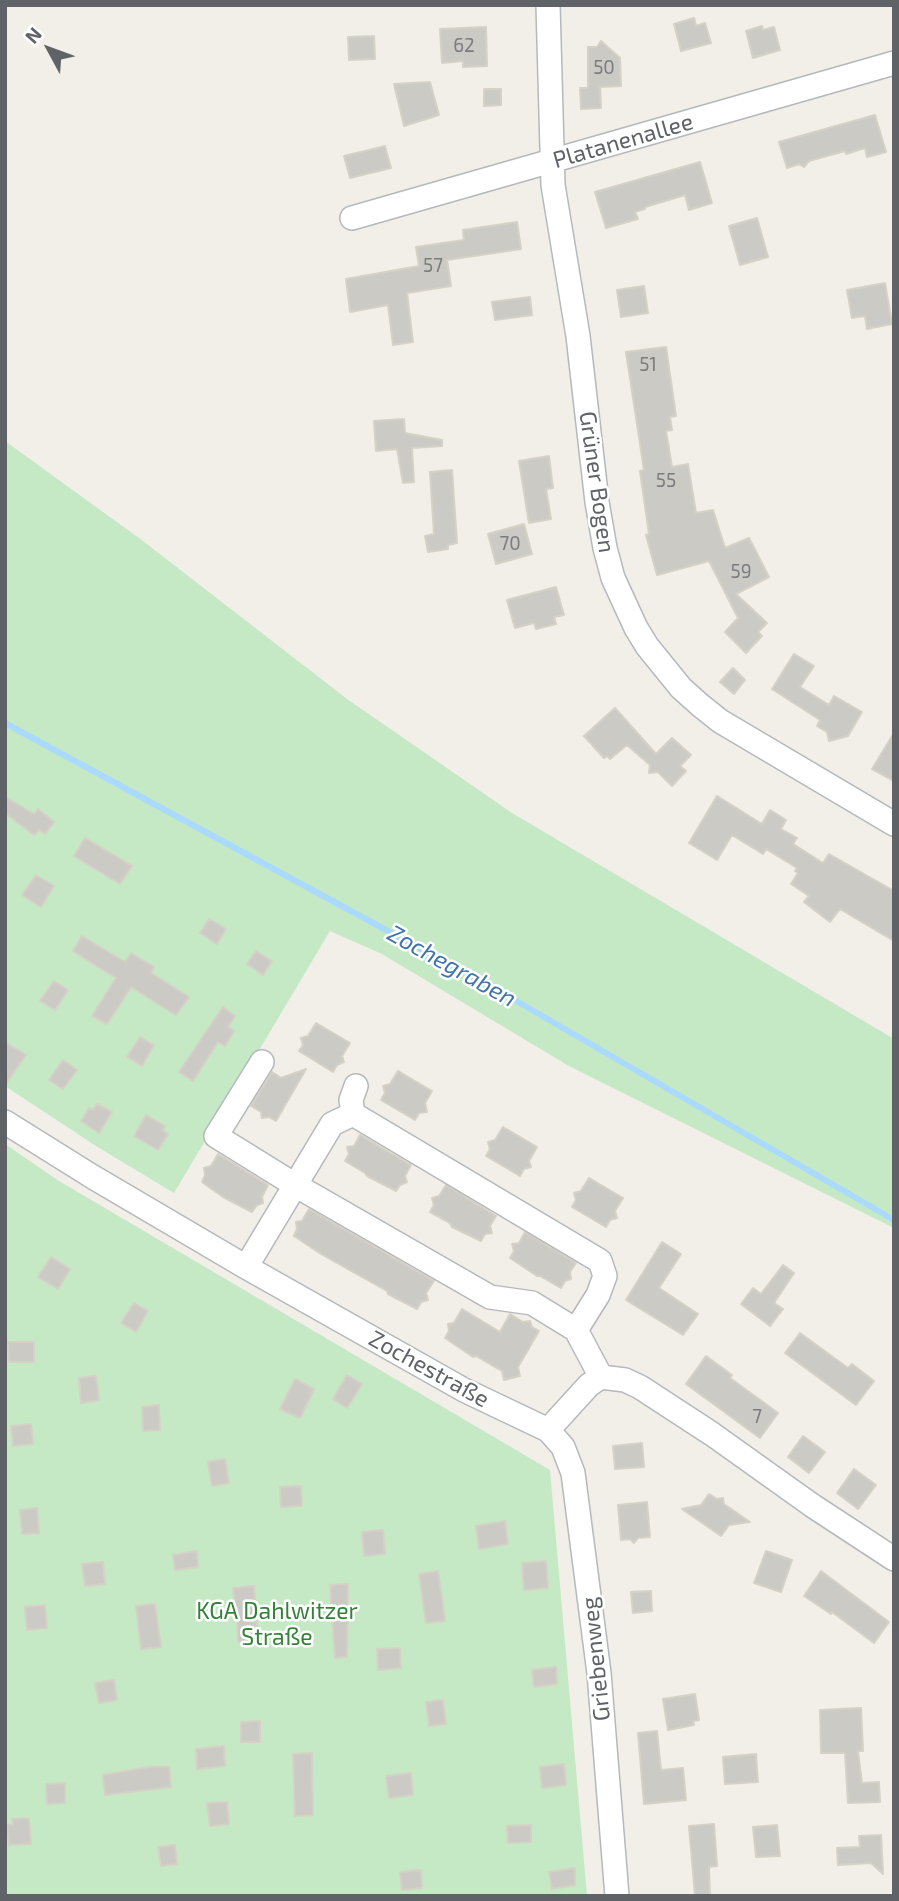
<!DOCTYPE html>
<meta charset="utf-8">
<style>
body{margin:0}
#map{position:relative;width:899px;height:1901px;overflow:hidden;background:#f1efe8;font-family:"Exo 2",sans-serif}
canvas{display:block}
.frame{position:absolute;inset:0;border:7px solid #5f6368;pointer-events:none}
.north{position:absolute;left:14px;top:14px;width:70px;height:70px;-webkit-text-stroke:5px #fff;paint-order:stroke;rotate:311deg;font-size:19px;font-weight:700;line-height:28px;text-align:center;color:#5f6368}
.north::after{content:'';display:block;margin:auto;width:24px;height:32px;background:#5f6368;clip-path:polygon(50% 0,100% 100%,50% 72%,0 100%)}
</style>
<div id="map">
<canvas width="899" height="1901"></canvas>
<div class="frame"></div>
<div class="north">N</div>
</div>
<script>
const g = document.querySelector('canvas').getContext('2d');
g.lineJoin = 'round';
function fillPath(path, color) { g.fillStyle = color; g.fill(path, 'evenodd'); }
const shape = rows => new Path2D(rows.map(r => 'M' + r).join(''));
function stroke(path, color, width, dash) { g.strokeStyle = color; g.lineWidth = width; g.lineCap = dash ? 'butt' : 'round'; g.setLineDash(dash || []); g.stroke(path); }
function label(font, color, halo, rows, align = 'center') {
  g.font = font + ' "Exo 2",sans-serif'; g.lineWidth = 5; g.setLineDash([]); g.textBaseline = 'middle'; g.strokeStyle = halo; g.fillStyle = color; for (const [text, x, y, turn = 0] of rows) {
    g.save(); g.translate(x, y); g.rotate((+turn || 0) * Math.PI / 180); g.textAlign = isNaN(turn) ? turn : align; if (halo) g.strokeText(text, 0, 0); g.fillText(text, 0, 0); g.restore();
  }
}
fillPath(shape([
 [5,441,143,541,347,699,512,813,894,1039,894,1228,569,1066,382,954,330,931,174,1193,96,1146,5,1086],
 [5,1144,59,1181,550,1470,587,1896,5,1896]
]), '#c5e8c5');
stroke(shape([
 [5,723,513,999,894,1220]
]), '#aadaff', 6);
const building = shape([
 [694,18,696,26,705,23,711,43,681,51,674,24,694,18],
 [762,26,763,30,774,27,780,50,753,58,746,31,762,26],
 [486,27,487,66,463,67,463,61,442,63,440,29,486,27],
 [374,36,375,59,349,60,348,37,374,36],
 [601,41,620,58,621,86,600,87,601,108,581,109,580,88,588,88,588,47,597,47,601,41],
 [430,82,439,115,404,126,394,84,430,82],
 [484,89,501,89,501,105,484,106,484,89],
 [875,115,886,152,867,157,865,148,846,154,845,151,809,161,804,167,799,164,787,168,779,142,875,115],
 [385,146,391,168,350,178,344,156,385,146],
 [700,162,712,203,689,210,685,195,645,207,645,209,635,212,638,219,606,228,595,192,700,162],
 [757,218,768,257,740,265,729,226,757,218],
 [517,222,521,249,447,260,451,286,407,293,413,342,393,345,388,305,350,312,346,279,419,266,416,247,464,240,463,230,517,222],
 [885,283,892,324,867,329,865,316,852,318,847,290,885,283],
 [644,286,648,313,621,317,617,290,644,286],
 [530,297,532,315,495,320,492,302,530,297],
 [666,347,676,416,670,417,672,430,666,431,672,467,688,464,696,513,713,510,725,548,749,538,769,577,736,594,767,623,758,632,762,636,746,653,725,632,738,618,709,561,657,575,646,535,649,534,640,471,644,470,626,352,666,347],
 [404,419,405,433,442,440,442,446,412,448,414,482,403,483,397,449,376,451,374,421,404,419],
 [549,456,553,488,546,489,551,519,529,523,519,461,549,456],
 [452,470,457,543,448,545,448,549,428,552,425,536,434,534,430,472,452,470],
 [524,524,532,554,496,564,488,534,524,524],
 [556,587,564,615,554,617,556,624,536,629,534,623,515,628,507,600,556,587],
 [794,654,814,666,800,687,829,705,834,696,862,712,848,736,829,741,827,732,817,726,820,720,772,689,794,654],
 [733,668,745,680,734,694,720,682,733,668],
 [615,708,656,754,672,738,691,755,680,766,686,771,672,786,658,772,649,773,650,765,627,745,610,759,607,756,604,758,584,736,615,708],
 [894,733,894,781,872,769,894,733],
 [717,796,762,824,770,810,786,820,781,829,797,838,793,844,823,863,829,854,894,891,894,941,840,909,830,922,804,902,809,896,791,884,798,873,795,871,797,868,766,849,763,854,732,835,717,860,689,843,717,796],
 [5,797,34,814,38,809,54,822,45,834,39,830,34,835,5,813,5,797],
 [85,838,132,866,120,884,74,856,85,838],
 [36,875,54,886,41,907,22,895,36,875],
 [209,919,226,929,217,944,200,933,209,919],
 [82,936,125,962,131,953,154,967,151,973,189,997,176,1015,131,987,107,1024,92,1016,116,978,73,951,82,936],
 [256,951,272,961,263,975,247,964,256,951],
 [54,981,68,990,55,1010,40,1001,54,981],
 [223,1007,235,1016,228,1027,234,1031,225,1046,218,1042,193,1081,179,1072,223,1007],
 [316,1023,350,1043,342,1056,344,1062,337,1065,333,1072,299,1051,303,1045,301,1038,308,1036,316,1023],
 [140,1037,154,1045,142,1066,127,1057,140,1037],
 [5,1042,26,1055,5,1085,5,1042],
 [63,1060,77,1070,63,1089,49,1080,63,1060],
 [306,1069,276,1121,269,1117,262,1118,261,1112,251,1106,272,1072,281,1078,306,1069],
 [398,1071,432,1091,425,1103,427,1112,419,1113,415,1120,381,1100,385,1093,383,1086,390,1084,398,1071],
 [97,1104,112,1112,99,1133,81,1121,89,1108,93,1110,97,1104],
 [146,1115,165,1126,162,1130,168,1134,158,1150,134,1136,146,1115],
 [503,1127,537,1147,529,1161,531,1167,524,1169,520,1176,486,1156,490,1149,488,1142,495,1140,503,1127],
 [360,1135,411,1165,405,1176,407,1182,400,1185,396,1191,367,1176,365,1173,345,1161,349,1154,347,1147,354,1146,360,1135],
 [218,1154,268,1185,262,1197,263,1203,257,1205,252,1212,223,1197,202,1182,205,1175,204,1168,211,1166,218,1154],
 [589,1178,623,1198,615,1211,617,1218,610,1220,606,1227,572,1207,576,1200,574,1193,581,1191,589,1178],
 [446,1185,496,1216,490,1226,492,1233,485,1234,481,1241,452,1227,450,1223,430,1212,434,1205,432,1198,439,1196,446,1185],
 [309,1209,434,1281,426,1293,428,1300,421,1302,417,1309,388,1294,387,1291,321,1254,294,1236,297,1229,296,1222,302,1221,309,1209],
 [525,1232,576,1263,570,1272,571,1279,565,1281,561,1288,540,1276,537,1276,510,1258,514,1251,512,1244,519,1243,525,1232],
 [662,1242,681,1254,659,1288,698,1314,683,1335,626,1300,662,1242],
 [51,1257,70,1269,58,1289,38,1277,51,1257],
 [783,1265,794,1273,774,1303,783,1309,770,1326,741,1304,753,1288,761,1294,783,1265],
 [134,1303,148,1311,136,1332,121,1323,134,1303],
 [462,1309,500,1332,510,1314,523,1322,530,1321,532,1327,539,1331,518,1367,520,1376,504,1380,502,1371,476,1356,473,1357,445,1338,449,1331,448,1324,454,1323,462,1309],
 [800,1333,848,1368,852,1364,874,1381,856,1405,785,1353,800,1333],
 [8,1342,34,1342,34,1362,9,1362,8,1342],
 [706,1356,732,1375,730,1378,778,1413,760,1438,686,1384,706,1356],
 [347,1375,362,1384,347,1408,333,1399,347,1375],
 [96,1376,99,1400,81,1403,79,1378,96,1376],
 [295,1379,314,1389,300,1418,280,1409,295,1379],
 [159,1405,160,1430,143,1431,142,1407,159,1405],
 [31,1424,33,1444,13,1446,11,1426,31,1424],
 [803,1436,825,1452,809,1473,788,1457,803,1436],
 [642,1443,644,1467,615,1469,613,1446,642,1443],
 [225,1459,229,1483,212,1486,208,1462,225,1459],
 [854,1469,876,1485,858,1509,837,1493,854,1469],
 [301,1486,302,1506,281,1507,280,1487,301,1486],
 [709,1494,717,1499,723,1498,724,1504,750,1522,729,1525,721,1536,682,1509,701,1505,709,1494],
 [647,1502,650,1537,638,1538,634,1543,630,1539,621,1540,618,1505,647,1502],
 [37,1508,39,1533,22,1534,20,1510,37,1508],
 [505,1521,508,1544,479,1549,476,1526,505,1521],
 [383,1530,385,1554,364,1556,362,1532,383,1530],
 [197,1551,198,1567,175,1570,173,1555,197,1551],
 [766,1551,792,1560,781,1592,754,1583,766,1551],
 [546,1561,548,1588,524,1590,522,1563,546,1561],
 [103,1562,105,1584,85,1586,82,1564,103,1562],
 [438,1571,445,1621,426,1623,419,1574,438,1571],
 [821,1571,889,1622,874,1643,832,1612,831,1614,804,1596,821,1571],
 [348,1584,347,1657,335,1658,330,1585,348,1584],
 [254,1586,258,1640,238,1642,237,1608,235,1608,233,1588,254,1586],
 [651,1591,652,1611,633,1613,631,1592,651,1591],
 [155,1604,161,1647,141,1649,136,1606,155,1604],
 [45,1605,47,1628,27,1630,25,1607,45,1605],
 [400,1648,401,1668,378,1670,377,1649,400,1648],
 [556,1667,557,1684,534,1687,532,1670,556,1667],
 [114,1680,117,1700,99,1703,95,1683,114,1680],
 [695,1694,699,1720,693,1721,694,1725,668,1730,663,1699,695,1694],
 [443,1700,446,1724,429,1726,426,1702,443,1700],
 [861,1708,863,1751,858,1751,862,1783,879,1782,880,1802,848,1803,845,1753,821,1753,820,1710,861,1708],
 [260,1721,260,1742,241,1742,241,1722,260,1721],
 [657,1731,661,1770,683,1768,686,1800,644,1804,638,1733,657,1731],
 [224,1746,225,1766,197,1769,196,1749,224,1746],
 [312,1753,313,1815,295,1816,293,1754,312,1753],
 [756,1754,758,1782,725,1784,723,1757,756,1754],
 [564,1764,566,1785,542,1788,540,1767,564,1764],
 [149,1767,169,1767,171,1787,105,1795,103,1775,149,1767],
 [411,1773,413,1795,389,1798,386,1776,411,1773],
 [65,1783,65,1803,47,1804,46,1784,65,1783],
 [227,1802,229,1824,210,1826,207,1803,227,1802],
 [29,1818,31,1844,9,1845,7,1825,13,1825,12,1819,29,1818],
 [714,1824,717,1866,709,1867,710,1896,695,1896,689,1826,714,1824],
 [531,1825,531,1842,508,1843,507,1826,531,1825],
 [777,1825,780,1856,756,1857,753,1827,777,1825],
 [881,1835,883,1874,871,1863,838,1865,837,1848,860,1847,859,1836,881,1835],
 [175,1845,177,1864,161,1866,158,1847,175,1845],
 [575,1868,575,1885,552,1889,549,1872,575,1868],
 [421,1870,422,1888,402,1890,400,1872,421,1870]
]);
fillPath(building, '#cccac5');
stroke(building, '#d6d1c6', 2);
const minor = shape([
 [548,5,553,185,578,336,597,502,605,548,613,578,636,628,647,646,681,688,700,705,720,721,894,824],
 [352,218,894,63],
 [262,1062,216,1136,295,1185,490,1297,532,1303,576,1330,601,1377],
 [353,1114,600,1261,605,1276,598,1295,576,1330],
 [5,1122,93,1177,246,1267,464,1390,548,1430,563,1447,573,1473,599,1673,617,1896],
 [246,1267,332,1124,353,1114,351,1100,356,1086],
 [548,1430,589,1385,601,1377,625,1380,640,1387,712,1434,813,1506,894,1559]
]);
stroke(minor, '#b5b8bc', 26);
stroke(minor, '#fff', 23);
label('19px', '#7a7d7f', null, [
 ["62",464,46],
 ["50",604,68],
 ["57",433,266],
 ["51",648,365],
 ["55",666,481],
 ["70",510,544],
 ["59",741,572],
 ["7",757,1417]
]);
label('23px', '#5f6368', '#fff', [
 ["Platanenallee",623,141,-16],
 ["Grüner Bogen",597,482,82],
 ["Zochestraße",429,1369,29],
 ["Griebenweg",596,1659,-96]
]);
label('23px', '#348238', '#fff', [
 ["KGA Dahlwitzer",277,1611],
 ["Straße",277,1637]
]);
label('italic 24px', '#4174aa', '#fff', [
 ["Zochegraben",452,966,29]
]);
</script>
